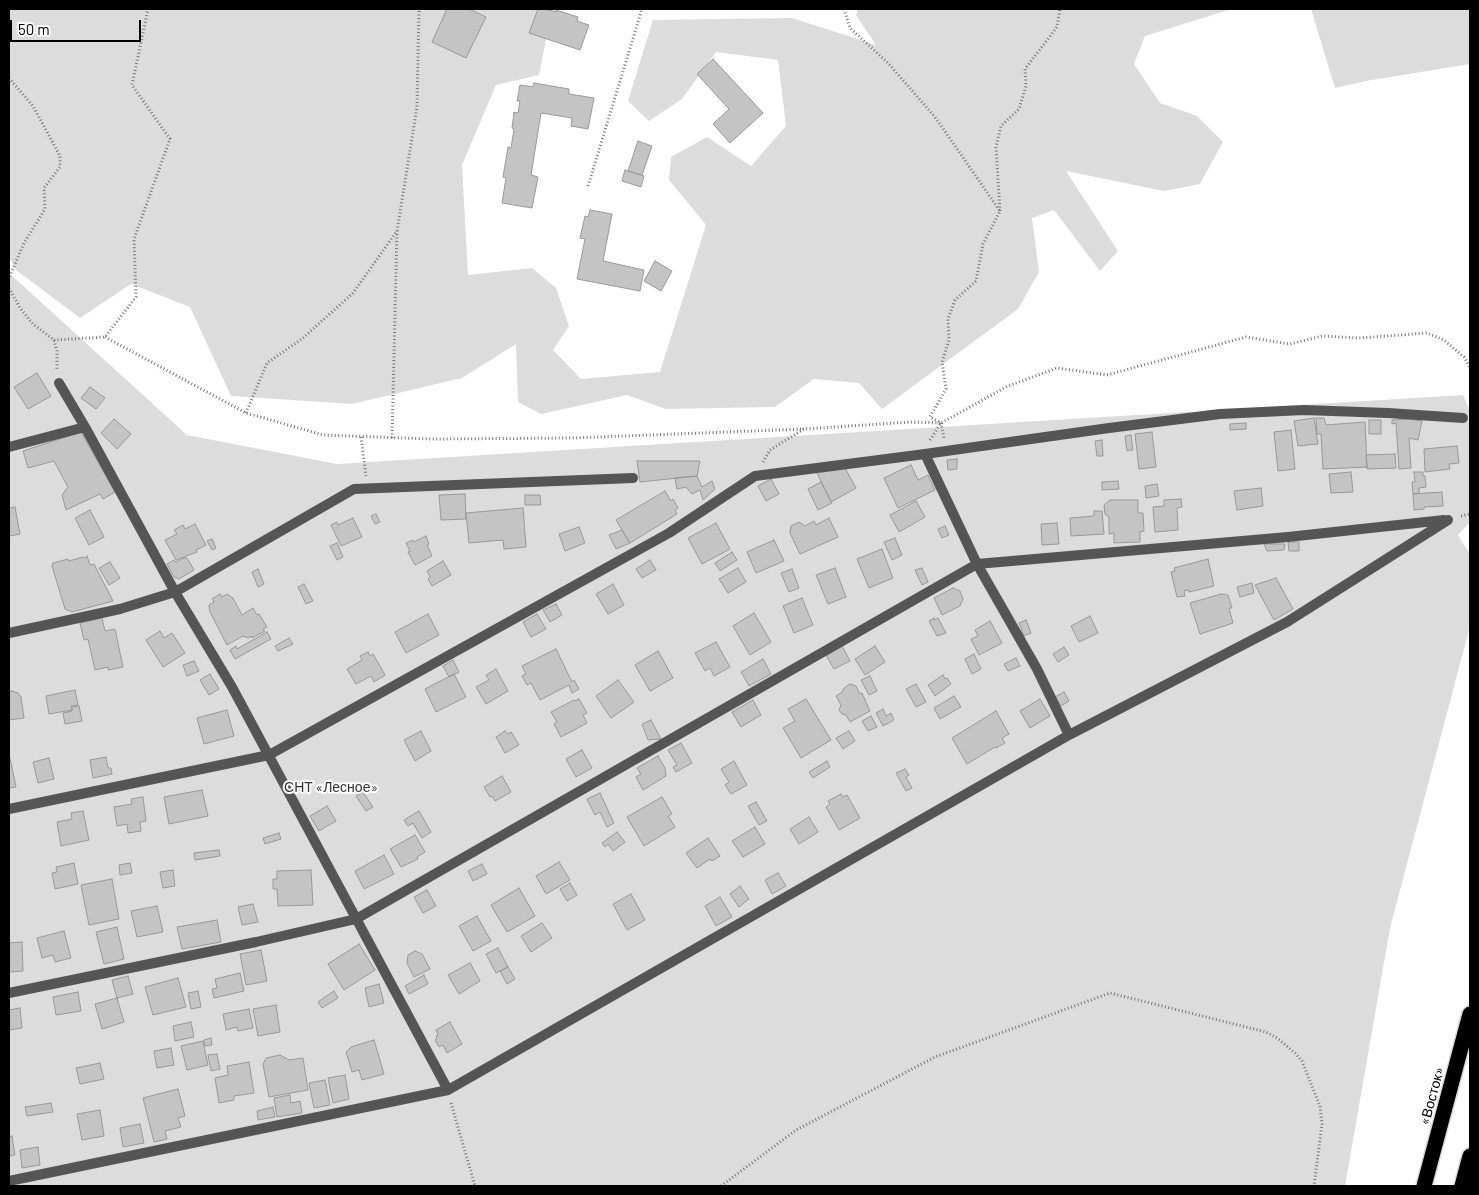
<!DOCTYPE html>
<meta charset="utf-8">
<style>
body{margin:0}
#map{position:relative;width:1479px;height:1195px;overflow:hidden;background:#fff;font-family:Barlow,sans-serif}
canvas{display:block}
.frame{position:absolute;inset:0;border:10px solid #000;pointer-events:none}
.scale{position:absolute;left:10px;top:20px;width:131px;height:22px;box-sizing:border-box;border:2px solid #000;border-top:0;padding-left:6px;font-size:15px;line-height:18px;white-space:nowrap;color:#000;-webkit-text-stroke:4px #fff;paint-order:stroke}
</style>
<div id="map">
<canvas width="1479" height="1195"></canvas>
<div class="frame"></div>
<div class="scale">50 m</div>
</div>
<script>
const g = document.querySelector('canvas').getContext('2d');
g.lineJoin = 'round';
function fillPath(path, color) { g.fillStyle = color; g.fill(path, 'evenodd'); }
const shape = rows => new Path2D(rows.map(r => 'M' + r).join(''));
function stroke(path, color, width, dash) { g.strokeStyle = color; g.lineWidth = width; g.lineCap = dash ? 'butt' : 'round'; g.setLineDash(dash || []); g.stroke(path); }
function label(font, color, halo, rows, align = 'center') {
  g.font = font + ' Barlow,sans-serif'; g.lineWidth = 4; g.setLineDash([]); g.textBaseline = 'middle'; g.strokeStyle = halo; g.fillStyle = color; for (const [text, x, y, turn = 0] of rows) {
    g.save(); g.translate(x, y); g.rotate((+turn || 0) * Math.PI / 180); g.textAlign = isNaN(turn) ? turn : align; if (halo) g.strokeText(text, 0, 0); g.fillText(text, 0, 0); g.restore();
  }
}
fillPath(shape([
 [9,9,552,9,539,75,496,85,462,165,468,275,532,268,556,288,569,326,553,350,581,379,660,372,706,225,669,180,671,157,707,137,751,166,786,126,778,60,716,52,682,99,649,121,628,101,653,20,792,18,876,45,856,15,858,9,1232,9,1145,36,1134,64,1160,103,1197,116,1223,142,1200,184,1164,191,1066,171,1118,251,1100,271,1054,210,1032,218,1039,272,1018,309,882,409,859,383,814,379,775,407,666,409,627,395,541,414,518,402,516,344,462,378,352,404,231,396,190,307,131,284,80,318,16,270,9,257],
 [1311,9,1470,9,1470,64,1366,81,1335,88],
 [9,273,187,435,337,464,1463,395,1470,412,1470,522,1458,535,1470,554,1470,626,1390,928,1345,1186,9,1186]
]), '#dcdcdc');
const building = shape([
 [447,9,469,9,486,17,466,58,432,42,447,9],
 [538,9,545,9,556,12,556,10,578,17,577,21,589,25,580,50,529,33,538,9],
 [713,59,763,113,730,143,713,124,729,109,697,74,713,59],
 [534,83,569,89,569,94,594,98,588,129,571,126,572,118,541,113,531,175,538,177,532,208,502,203,506,178,503,177,508,147,511,148,514,129,512,128,514,112,518,113,520,101,517,101,520,85,533,87,534,83],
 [638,141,652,146,642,175,628,171,638,141],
 [625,170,644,176,641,187,622,181,625,170],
 [590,210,612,214,603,261,644,270,640,291,577,279,585,239,580,238,585,216,588,217,590,210],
 [655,261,672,271,661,291,644,281,655,261],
 [37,373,51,396,28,409,14,387,37,373],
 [90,387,105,398,96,409,81,398,90,387],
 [1314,418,1318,444,1298,446,1294,421,1314,418],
 [1316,418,1324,418,1326,425,1365,422,1367,467,1323,469,1321,434,1317,434,1316,418],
 [114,419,131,434,117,449,101,433,114,419],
 [1409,419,1422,421,1418,440,1409,438,1411,468,1399,469,1396,423,1392,424,1392,420,1409,419],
 [1369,420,1381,420,1381,434,1369,434,1369,420],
 [1246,423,1246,429,1230,430,1230,424,1246,423],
 [1291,430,1295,469,1278,471,1274,432,1291,430],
 [81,432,115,492,103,499,100,494,66,510,62,495,68,487,54,461,28,468,23,451,81,432],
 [1152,432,1156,467,1139,469,1135,434,1152,432],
 [1131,435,1133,450,1127,451,1125,436,1131,435],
 [1102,440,1103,456,1097,456,1095,441,1102,440],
 [1457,446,1459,463,1449,464,1450,469,1425,472,1424,449,1457,446],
 [1395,454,1396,468,1367,469,1366,455,1395,454],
 [957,459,957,469,948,470,947,460,957,459],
 [637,461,700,461,697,476,640,482,637,461],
 [911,465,918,480,928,475,935,490,898,508,884,478,911,465],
 [845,468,856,488,831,502,816,471,845,468],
 [1351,472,1353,492,1331,493,1329,474,1351,472],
 [1414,472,1423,472,1423,476,1425,476,1426,487,1419,488,1419,493,1413,494,1412,482,1415,482,1414,472],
 [697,476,702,487,712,481,715,489,703,500,700,490,692,494,686,487,677,489,675,478,697,476],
 [771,479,779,494,766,501,758,486,771,479],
 [1118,481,1119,489,1102,490,1102,482,1118,481],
 [821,482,832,503,818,510,808,489,821,482],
 [1157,484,1159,496,1146,498,1145,486,1157,484],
 [1261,488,1263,506,1237,510,1234,491,1261,488],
 [665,491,671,501,673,499,678,508,675,510,677,514,630,543,616,520,665,491],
 [1442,492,1443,506,1424,507,1424,509,1414,510,1413,494,1442,492],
 [465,494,466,519,441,520,439,495,465,494],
 [525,495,540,495,541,505,525,505,525,495],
 [1181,499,1182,507,1177,508,1178,530,1155,532,1153,507,1164,506,1164,500,1181,499],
 [1110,500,1138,500,1138,513,1143,513,1144,531,1140,532,1140,542,1114,543,1114,533,1109,534,1109,517,1105,514,1104,505,1110,500],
 [916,501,925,517,899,532,890,515,916,501],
 [15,507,20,534,9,536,9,508,15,507],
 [523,508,526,547,504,549,503,540,469,543,466,513,523,508],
 [90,510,104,537,89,545,75,518,90,510],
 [1094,511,1102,511,1104,534,1071,536,1070,518,1094,516,1094,511],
 [376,514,380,522,375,524,371,516,376,514],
 [353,518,362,537,341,546,331,525,337,522,338,525,353,518],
 [829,518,838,537,800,554,790,533,791,526,799,522,805,526,814,521,816,525,829,518],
 [716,523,730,549,702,564,688,538,716,523],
 [1057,523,1059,544,1042,545,1041,524,1057,523],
 [195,524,206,545,196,550,197,552,176,560,165,540,177,534,174,530,183,525,185,529,195,524],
 [945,526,949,535,942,538,938,529,945,526],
 [579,527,585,543,565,551,559,534,579,527],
 [622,530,630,543,616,549,609,535,622,530],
 [426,536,429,544,427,545,432,556,415,565,408,552,410,551,406,543,413,540,414,542,426,536],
 [895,538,902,555,892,560,884,542,895,538],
 [212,539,216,548,212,550,207,541,212,539],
 [774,540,784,561,756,573,747,552,774,540],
 [1288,542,1299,542,1299,551,1289,551,1288,542],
 [337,543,343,557,337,560,330,546,337,543],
 [1264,544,1285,544,1284,550,1267,551,1264,544],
 [882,549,893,578,869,588,857,559,882,549],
 [732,552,737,560,720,571,715,563,732,552],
 [87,556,90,565,94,564,113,601,72,612,65,609,52,566,53,563,68,559,69,561,83,557,85,558,87,556],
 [184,558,187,558,194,570,179,579,174,577,167,564,174,560,176,562,184,558],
 [1208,559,1214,586,1189,592,1188,590,1184,591,1185,596,1177,597,1171,572,1175,571,1174,568,1208,559],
 [650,560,656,570,642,578,636,569,650,560],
 [443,561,451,575,432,586,428,579,430,577,427,571,443,561],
 [110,562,120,578,109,585,99,568,110,562],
 [738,568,746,582,728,593,719,579,738,568],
 [835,568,846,597,828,604,816,575,835,568],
 [922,568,928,582,922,585,915,570,922,568],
 [258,569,264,584,258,587,252,572,258,569],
 [792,569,799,588,789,592,781,573,792,569],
 [1276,578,1293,609,1274,620,1255,585,1276,578],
 [1252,583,1254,593,1240,597,1237,587,1252,583],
 [304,584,313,601,306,604,298,587,304,584],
 [613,584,624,605,608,614,596,594,613,584],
 [953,588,960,591,963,599,960,606,942,615,934,598,953,588],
 [220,594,222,597,227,594,233,598,242,615,253,608,257,615,259,614,267,627,263,629,265,631,252,638,252,636,248,638,243,636,227,645,210,612,209,605,214,602,212,599,220,594],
 [1221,594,1228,595,1232,608,1229,608,1233,623,1200,634,1190,603,1221,594],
 [802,598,813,625,794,633,783,606,802,598],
 [556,604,562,615,550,622,543,610,556,604],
 [754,613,771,642,750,655,733,626,754,613],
 [428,614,439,635,406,653,395,632,428,614],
 [537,614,546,629,531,637,523,622,537,614],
 [1090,616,1098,633,1079,642,1071,626,1090,616],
 [102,618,105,631,115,629,123,667,108,670,108,667,95,670,88,639,84,640,80,623,102,618],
 [934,618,934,620,938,618,946,633,937,636,929,621,934,618],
 [1026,620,1031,633,1024,636,1019,623,1026,620],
 [990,621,1002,643,979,655,971,639,978,636,975,630,990,621],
 [160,631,164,638,172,633,185,653,163,667,146,640,160,631],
 [267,632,271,639,235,659,230,650,236,646,237,649,267,632],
 [289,638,293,644,278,651,275,646,289,638],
 [716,642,730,667,714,676,710,668,705,671,695,653,716,642],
 [842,646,850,661,834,669,826,655,842,646],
 [875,646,885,662,865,675,855,659,875,646],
 [1064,647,1069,655,1058,662,1053,654,1064,647],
 [556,649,572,682,574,680,579,689,572,693,569,685,540,700,531,683,527,685,522,676,526,674,522,666,556,649],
 [658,651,673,678,650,691,635,665,658,651],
 [368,652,370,656,373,654,385,675,374,682,371,676,356,684,347,669,362,660,360,656,368,652],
 [974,654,981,669,972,674,965,659,974,654],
 [1016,658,1020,666,1008,671,1004,664,1016,658],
 [763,659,771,674,749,686,741,672,763,659],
 [453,660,459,672,449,677,443,666,453,660],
 [194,661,199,671,187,676,183,665,194,661],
 [496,669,508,691,486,704,476,687,489,680,486,675,496,669],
 [210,674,219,689,209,695,200,680,210,674],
 [454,674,466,697,436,712,425,689,454,674],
 [943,675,945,679,947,678,951,684,935,696,928,685,943,675],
 [870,676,877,691,869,695,861,680,870,676],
 [618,680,634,702,611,718,596,696,618,680],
 [850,684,856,686,860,694,862,693,870,711,850,722,846,715,842,714,839,710,841,705,836,696,842,692,844,688,850,684],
 [916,684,926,702,916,707,906,689,916,684],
 [75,690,78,705,71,706,72,710,49,714,46,696,75,690],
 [12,691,18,693,21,697,24,718,9,720,9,692,12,691],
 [1064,692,1069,701,1061,706,1055,697,1064,692],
 [954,696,961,707,940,719,934,708,954,696],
 [579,699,587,713,583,715,587,723,561,737,554,724,557,722,551,712,574,700,575,701,579,699],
 [806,699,831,740,801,758,783,728,795,721,788,709,806,699],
 [1040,699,1050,716,1030,728,1020,711,1040,699],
 [753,700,761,715,741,727,732,712,753,700],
 [79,706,82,721,65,724,63,713,72,711,72,707,79,706],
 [883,709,886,716,891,713,894,720,883,726,876,713,883,709],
 [227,710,234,736,204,744,197,718,227,710],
 [996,711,1009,734,1002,738,1005,743,996,748,995,747,967,764,952,738,996,711],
 [871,716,877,727,868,731,862,721,871,716],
 [651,720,661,739,648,740,642,724,651,720],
 [421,731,431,751,415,761,404,740,421,731],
 [505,731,508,734,511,732,519,745,505,753,496,737,505,731],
 [849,731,855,741,843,749,836,738,849,731],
 [681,743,692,763,676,772,673,767,677,765,668,750,681,743],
 [582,750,592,768,576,777,566,759,582,750],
 [658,756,665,768,666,776,643,790,636,777,641,774,637,768,658,756],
 [106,757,108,768,111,768,112,774,93,778,90,760,106,757],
 [9,758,10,758,16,787,9,788,9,758],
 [49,758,54,779,38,783,33,762,49,758],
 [734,761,747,785,731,794,725,785,729,782,721,769,734,761],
 [827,761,830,767,813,778,809,772,827,761],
 [905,769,909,775,906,777,912,788,906,791,896,773,905,769],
 [502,776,511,792,495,801,492,796,490,797,484,787,502,776],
 [202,790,208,816,169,824,164,797,202,790],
 [363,792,373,807,366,811,356,796,363,792],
 [600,793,614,823,607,827,600,812,595,815,587,799,600,793],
 [841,794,843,797,847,795,860,818,839,830,826,807,830,804,828,801,841,794],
 [143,797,146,821,140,822,141,831,128,833,127,824,117,826,114,807,132,804,131,799,143,797],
 [662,797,672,814,668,816,675,827,644,846,627,817,662,797],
 [756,802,767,821,759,825,748,806,756,802],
 [327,806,336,821,319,831,310,816,327,806],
 [83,811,89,840,61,846,57,822,72,819,71,813,83,811],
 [419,811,431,832,422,838,413,823,408,826,404,820,419,811],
 [809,817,818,832,799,844,790,829,809,817],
 [755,827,765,844,743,857,732,841,755,827],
 [617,832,625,842,613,851,608,844,605,847,602,843,617,832],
 [279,833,281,839,265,844,263,838,279,833],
 [415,835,425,852,417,857,418,859,401,867,390,849,415,835],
 [708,838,720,856,712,861,710,859,697,868,686,853,708,838],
 [219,850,220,856,195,860,194,853,219,850],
 [384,855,394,874,364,889,355,871,384,855],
 [559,862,570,880,546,894,536,876,559,862],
 [74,863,78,884,55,889,52,873,57,872,56,867,74,863],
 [130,863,132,873,120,875,119,865,130,863],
 [482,864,487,874,473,881,468,871,482,864],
 [173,870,175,886,163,888,160,872,173,870],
 [311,870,313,905,278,906,277,889,273,889,273,879,277,879,277,871,311,870],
 [778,873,786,886,772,894,765,880,778,873],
 [112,879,119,919,89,925,81,885,112,879],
 [570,883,577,895,567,901,560,889,570,883],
 [740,886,749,899,739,907,730,894,740,886],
 [519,888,535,916,507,932,491,905,519,888],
 [427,890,436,906,423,913,414,897,427,890],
 [631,894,645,920,627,930,613,904,631,894],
 [720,897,732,917,716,926,705,906,720,897],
 [253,904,258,922,242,925,238,907,253,904],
 [157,906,163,932,137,937,131,911,157,906],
 [477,916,491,941,473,951,459,926,477,916],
 [217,920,221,942,182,949,177,927,217,920],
 [542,923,552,938,531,952,521,936,542,923],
 [117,927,124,959,104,964,96,932,117,927],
 [64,931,71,958,55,962,53,955,42,958,37,938,64,931],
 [22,942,23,971,9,972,9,943,22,942],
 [359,944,375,970,344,990,328,964,359,944],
 [498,948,508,967,496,973,486,954,498,948],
 [261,950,267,981,246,985,240,954,261,950],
 [415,951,422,954,430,969,414,977,407,963,408,955,415,951],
 [470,963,480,981,459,994,448,975,470,963],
 [508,967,515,979,507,984,500,971,508,967],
 [240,973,244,991,214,998,212,989,217,988,215,979,240,973],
 [424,975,428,984,409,994,405,986,424,975],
 [128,976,133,994,117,998,112,980,128,976],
 [178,978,186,1007,153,1015,145,987,178,978],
 [379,984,384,1003,369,1007,365,988,379,984],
 [198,991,201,1007,191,1009,188,993,198,991],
 [334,991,338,998,322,1008,318,1002,334,991],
 [78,992,81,1011,56,1015,53,997,78,992],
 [117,998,124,1022,102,1029,95,1004,117,998],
 [276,1005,280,1032,258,1036,253,1009,276,1005],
 [20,1008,22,1028,9,1030,9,1010,20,1008],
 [249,1009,253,1028,238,1031,237,1027,226,1030,223,1014,249,1009],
 [191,1022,194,1037,175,1041,173,1026,191,1022],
 [450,1022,462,1044,447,1053,443,1045,439,1047,435,1040,437,1038,436,1036,438,1035,436,1030,450,1022],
 [211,1038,212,1045,205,1046,204,1040,211,1038],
 [374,1040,384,1074,362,1080,359,1070,352,1072,346,1052,351,1047,374,1040],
 [203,1041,208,1065,187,1070,181,1046,203,1041],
 [171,1048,174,1065,157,1068,154,1051,171,1048],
 [217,1054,220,1069,211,1071,208,1055,217,1054],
 [280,1055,289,1060,303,1058,308,1090,269,1097,263,1064,266,1058,280,1055],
 [249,1062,254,1093,234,1096,234,1100,219,1103,215,1078,228,1075,227,1066,249,1062],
 [100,1063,104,1079,80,1084,76,1068,100,1063],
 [345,1075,349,1099,333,1103,328,1078,345,1075],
 [325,1080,330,1105,314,1108,309,1083,325,1080],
 [178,1089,185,1116,178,1118,181,1127,165,1131,167,1139,154,1142,143,1098,178,1089],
 [290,1095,291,1103,300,1101,302,1113,277,1117,274,1098,290,1095],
 [51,1103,53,1112,27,1116,25,1107,51,1103],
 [273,1107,275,1117,258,1120,257,1111,273,1107],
 [100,1110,104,1136,82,1140,77,1114,100,1110],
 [140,1124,144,1143,123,1147,120,1128,140,1124],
 [12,1136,15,1155,9,1156,9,1137,12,1136],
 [38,1147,40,1165,22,1168,20,1150,38,1147]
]);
fillPath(building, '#c4c4c4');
stroke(building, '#999', 1);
const highway = shape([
 [1424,1186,1470,1014],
 [1462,1186,1470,1156]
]);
stroke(highway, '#dbdbdb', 18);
stroke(shape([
 [844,9,850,28,888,63,935,117,1000,211,983,244,976,281,955,300,948,319,949,340,942,362,946,389,930,417,941,423,944,438],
 [9,78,33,106,60,156,60,167,44,188,45,209,24,243,9,278],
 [588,186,642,9],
 [1000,211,996,147,1001,126,1019,109,1026,86,1025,69,1057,27,1060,9],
 [9,288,20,308,33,324,54,340,57,351,57,371],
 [105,337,246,413,323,435,431,439,573,438,804,429],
 [54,340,105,337,136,297,134,239,170,139,132,85,148,9],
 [246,413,267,363,303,338,353,293,397,231,417,107,419,9],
 [361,437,366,476],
 [392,438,397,231],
 [930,440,941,423,1008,386,1057,368,1107,375,1246,337,1290,344,1322,336,1359,338,1427,333,1444,340,1464,357,1470,368],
 [763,462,770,450,804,429,910,422,941,423],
 [1461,516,1470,514],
 [451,1103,475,1186],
 [721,1186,796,1130,935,1057,1110,993,1266,1032,1277,1038,1295,1053,1302,1061,1320,1106,1322,1124,1314,1186]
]), '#777', 3, [1, 2.5]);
stroke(shape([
 [925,454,1109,428,1220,414,1304,410,1388,413,1463,418]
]), '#555', 10);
stroke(shape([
 [59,383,85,427,175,592,232,687,448,1090],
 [9,447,85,427],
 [9,633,120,609,175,592,354,489,633,478],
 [9,809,269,755,669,533,755,476,925,454,977,564,1037,669,1069,735],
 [9,993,256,942,356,919,977,564,1288,537,1444,520],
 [9,1181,448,1090,1069,735,1287,622,1448,520]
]), '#555', 10);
stroke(highway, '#000', 15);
label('14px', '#333', '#fff', [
 ["СНТ «Лесное»",331,787]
]);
label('14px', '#000', '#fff', [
 ["«Восток»",1432,1096,-75]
]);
</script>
